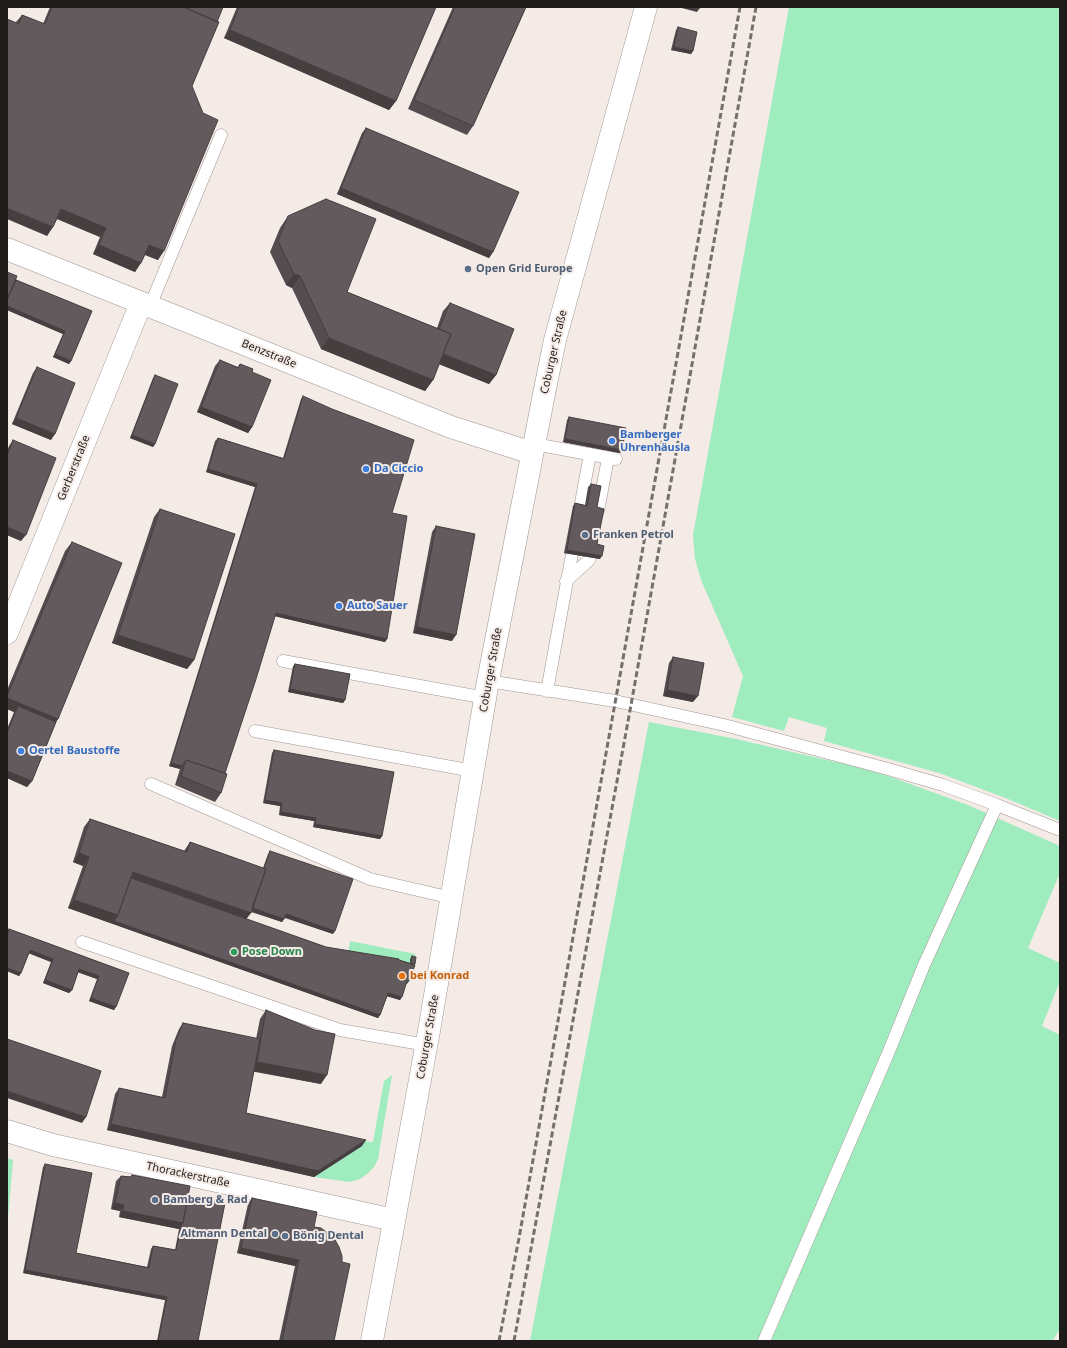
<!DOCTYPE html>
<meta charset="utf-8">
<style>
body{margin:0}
#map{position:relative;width:1067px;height:1348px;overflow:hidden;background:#f4eae6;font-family:"Noto Sans",sans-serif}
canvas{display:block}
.frame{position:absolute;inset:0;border:8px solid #1f1b1a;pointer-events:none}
</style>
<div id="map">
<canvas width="1067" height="1348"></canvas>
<div class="frame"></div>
</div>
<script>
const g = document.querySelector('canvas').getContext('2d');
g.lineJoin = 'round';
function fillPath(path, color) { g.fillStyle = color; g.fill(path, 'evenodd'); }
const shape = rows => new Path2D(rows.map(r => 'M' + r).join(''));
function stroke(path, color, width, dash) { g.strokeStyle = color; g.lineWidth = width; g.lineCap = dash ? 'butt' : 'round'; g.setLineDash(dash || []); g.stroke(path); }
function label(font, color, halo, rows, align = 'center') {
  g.font = font + ' "Noto Sans",sans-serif'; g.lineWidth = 4; g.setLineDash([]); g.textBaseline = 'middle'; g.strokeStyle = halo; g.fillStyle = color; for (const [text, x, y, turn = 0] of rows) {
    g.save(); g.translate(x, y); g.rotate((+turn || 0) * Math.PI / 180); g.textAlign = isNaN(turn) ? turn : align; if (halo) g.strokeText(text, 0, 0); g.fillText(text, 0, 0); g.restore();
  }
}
fillPath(shape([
 [789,7,1060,7,1060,821,1008,799,939,773,824,741,827,728,789,717,784,731,732,717,743,676,701,580,695,559,693,535],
 [649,722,736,739,853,766,888,776,968,805,1060,846,1060,873,1028,948,1060,963,1060,981,1042,1026,1060,1035,1060,1329,1052,1341,530,1341],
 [350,941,415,954,414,960,409,966,348,954],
 [392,1075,378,1159,374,1167,367,1174,360,1179,350,1182,314,1177,362,1146,363,1141,373,1142,384,1081],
 [7,1158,13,1160,7,1230]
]), '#9fecbf');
const service = shape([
 [150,306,221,135],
 [534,444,616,459],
 [580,508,590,454],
 [598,511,608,458],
 [566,581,589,560,590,557],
 [283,661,486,698],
 [488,681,615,701,724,725,888,769,943,785,997,805,1060,830],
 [547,691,572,554],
 [255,731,473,771],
 [151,784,370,879,452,898],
 [82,942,340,1030,427,1045],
 [764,1341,887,1056,924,965,997,805]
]);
const minor = shape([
 [7,249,451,427,532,453],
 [7,633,141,303],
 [7,1131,53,1145,394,1220]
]);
const tertiary = shape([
 [372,1341,429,1031,488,681,545,389,555,340,646,7]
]);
stroke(service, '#9f9692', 13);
stroke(minor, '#9f9692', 23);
stroke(tertiary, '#9f9692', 23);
stroke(service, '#fff', 12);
stroke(minor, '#fff', 22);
stroke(tertiary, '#fff', 22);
stroke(shape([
 [499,1341,519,1238,740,7],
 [514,1341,631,705,756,7]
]), '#76706d', 3, [6, 3]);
fillPath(shape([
 [50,7,183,7,185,8,186,7,223,7,192,86,158,260,145,255,135,272,93,254,100,237,57,219,47,236,16,22,22,15,43,24],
 [237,7,436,7,396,101,389,110,224,38],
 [453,7,526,7,473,126,467,135,408,109],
 [678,27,693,51,691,54,671,50,676,30],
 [366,128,493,252,489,258,337,194,362,133],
 [288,216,347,292,437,328,443,311,450,303,496,375,489,384,439,364,433,380,425,391,321,349,292,288,286,285,270,252,280,228],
 [7,272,16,280,92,311,71,361,69,364,53,357,63,334,7,310],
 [220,360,238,367,240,364,252,427,248,433,197,412,215,366],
 [37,367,51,440,12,424,33,373],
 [155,375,155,444,153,447,130,438,153,378],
 [303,396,392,513,387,639,385,642,275,616,225,773,221,793,215,802,175,785,180,769,169,766,255,487,206,472,215,441,218,438,283,458,301,399],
 [569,417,620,453,563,442,567,420],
 [13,440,21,541,7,535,7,451,9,446],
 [591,484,597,507,597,544,600,559,564,553,573,506,575,503,585,505,588,487],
 [160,509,194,660,187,669,112,643,154,517],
 [436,526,452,641,413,633,432,532],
 [72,542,58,719,56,722,32,781,27,787,7,778,7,729,14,712,7,709,7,690,65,551],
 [673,657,693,702,663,696,669,663],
 [295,664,345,700,343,703,288,692,293,666],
 [274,750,382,836,380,839,313,827,314,821,279,815,280,806,263,803,272,753],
 [90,819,184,851,190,842,263,868,268,854,270,851,333,934,285,918,282,922,251,912,246,919,326,947,399,960,410,963,410,959,412,956,415,964,409,981,407,984,406,984,400,1000,387,996,380,1015,378,1018,68,908,83,866,73,862,84,827],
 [9,929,129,973,114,1010,89,1001,97,979,78,972,72,990,69,993,43,983,51,962,29,953,21,973,19,976,7,971,7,932],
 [266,1010,321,1084,254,1071,246,1113,362,1146,314,1177,107,1130,115,1094,119,1088,162,1097,172,1046,179,1029,183,1023,256,1039,260,1019],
 [45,1164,76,1253,147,1267,151,1249,153,1246,175,1250,179,1229,119,1217,120,1211,111,1209,116,1181,121,1176,130,1177,132,1175,188,1196,198,1341,157,1341,165,1300,23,1273,43,1167],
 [252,1198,314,1227,334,1341,279,1341,295,1266,237,1253,248,1204]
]), '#544d4f');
fillPath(shape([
 [678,7,693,7,699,9,697,12],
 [230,30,396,101,389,110,224,38],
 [674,47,693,51,691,54,671,50],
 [341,188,493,252,489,258,337,194],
 [7,208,53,227,47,236,7,219],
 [61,209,106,228,100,237,55,218],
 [99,245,141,263,135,272,93,254],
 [149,245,164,251,158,260,143,254],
 [294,274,300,276,292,288,286,285],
 [7,306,65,331,63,334,7,310],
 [329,338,433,380,425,391,321,349],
 [55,354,71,361,69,364,53,357],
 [442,354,496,375,489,384,436,363],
 [201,407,252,427,248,433,197,412],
 [16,418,55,434,51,440,12,424],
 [132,435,155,444,153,447,130,438],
 [565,439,622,450,620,453,563,442],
 [208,469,257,484,255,487,206,472],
 [7,527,26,535,21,541,7,535],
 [567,550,602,556,600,559,564,553],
 [276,613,387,639,385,642,274,616],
 [417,627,456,635,452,641,413,633],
 [118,635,194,660,187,669,112,643],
 [290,689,345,700,343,703,288,692],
 [667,690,698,696,693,702,663,696],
 [7,698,58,719,52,728,18,706,14,712,7,709],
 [171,763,182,766,180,769,169,766],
 [7,771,32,781,27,787,7,778],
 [265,800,282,803,280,806,263,803],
 [281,812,316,818,314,821,279,815],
 [315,824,382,836,380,839,313,827],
 [79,853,89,857,83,866,73,862],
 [133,872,251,913,244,922,128,881],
 [74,900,118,915,380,1015,378,1018,68,908],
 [250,907,284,919,282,922,248,910],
 [286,914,335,931,333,934,284,917],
 [30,950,53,959,51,962,28,953],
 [7,968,21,973,19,976,7,971],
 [79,969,99,976,97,979,77,972],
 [45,980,72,990,69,993,43,983],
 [388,993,402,997,400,1000,386,996],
 [91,998,116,1007,114,1010,89,1001],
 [257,1062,327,1075,321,1084,250,1071],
 [7,1091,86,1117,82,1123,7,1098],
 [111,1124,366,1140,362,1146,314,1177,107,1130],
 [115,1203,124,1205,120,1211,111,1209],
 [123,1211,183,1223,179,1229,119,1217],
 [241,1248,299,1260,295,1266,237,1253],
 [25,1270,167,1297,165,1300,23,1273]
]), '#453f40');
const building = shape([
 [52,7,183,7,219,22,192,86,203,113,218,120,164,251,149,245,141,263,99,245,106,228,61,209,53,227,7,208,7,19,19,24,22,15,45,24,52,7],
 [187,7,223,7,217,22,186,8,187,7],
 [239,7,436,7,396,101,230,30,239,7],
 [455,7,526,7,473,126,414,100,455,7],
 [693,7,700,7,699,9,693,7],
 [678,27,697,32,693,51,674,47,678,27],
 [366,128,519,192,493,252,341,188,366,128],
 [326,199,376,219,347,292,451,334,433,380,329,338,300,276,294,274,278,241,288,216,326,199],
 [7,272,17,276,7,300,7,272],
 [16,280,92,311,71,361,55,354,65,331,7,306,7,300,16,280],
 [450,303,514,329,496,375,443,354,451,334,439,329,450,303],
 [220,360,238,368,240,364,253,369,252,372,271,380,252,427,201,407,220,360],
 [37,367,75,383,55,434,16,418,37,367],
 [155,375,178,384,155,444,132,435,155,375],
 [303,396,332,409,414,440,392,513,407,516,387,639,276,613,256,679,225,773,186,760,182,766,171,763,257,484,208,469,218,438,284,459,303,396],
 [569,417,626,428,622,450,565,439,569,417],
 [13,440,56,458,26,535,7,527,7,456,13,440],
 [591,484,601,486,597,507,604,509,597,544,604,546,602,556,567,550,575,503,587,506,591,484],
 [160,509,235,534,194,660,118,635,160,509],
 [436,526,475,534,456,635,417,627,436,526],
 [72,542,122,563,58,719,7,698,7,696,72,542],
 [673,657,704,663,698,696,667,690,673,657],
 [295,664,350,674,345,700,290,689,295,664],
 [18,706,56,722,32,781,7,771,7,733,18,706],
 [274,750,394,772,382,836,315,824,316,818,281,812,282,803,265,800,274,750],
 [186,760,227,774,221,793,181,776,186,760],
 [90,819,187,852,190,842,266,869,251,913,133,872,118,915,74,900,89,857,79,853,90,819],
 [270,851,353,879,335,931,286,914,284,919,252,908,266,869,264,868,270,851],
 [131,878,326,947,399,959,399,960,415,965,409,981,407,981,402,997,388,993,380,1015,114,921,118,915,131,878],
 [9,929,129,973,116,1007,91,998,99,976,79,969,72,990,45,980,53,959,30,950,21,973,7,968,7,935,9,929],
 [412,956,416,957,415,964,411,963,412,956],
 [266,1010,315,1030,335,1034,327,1075,257,1062,266,1010],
 [183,1023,260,1039,246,1113,366,1140,318,1171,111,1124,119,1088,165,1098,176,1040,183,1023],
 [7,1039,101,1071,86,1117,7,1091,7,1039],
 [45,1164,92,1173,76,1253,149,1268,153,1246,176,1250,181,1226,183,1223,188,1196,225,1203,198,1341,158,1341,167,1297,25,1270,45,1164],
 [132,1175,190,1186,183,1223,123,1211,124,1205,115,1203,121,1176,131,1177,132,1175],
 [252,1198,317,1212,314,1227,321,1228,334,1238,339,1247,342,1256,342,1262,350,1264,334,1341,282,1341,299,1260,241,1248,252,1198]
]);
fillPath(building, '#625a5c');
stroke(building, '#453f40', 1);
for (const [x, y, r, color] of [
 [468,269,4,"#5c6f8a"],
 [612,441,4,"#3f7fe0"],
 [366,469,4,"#3f7fe0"],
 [585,535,4,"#5c6f8a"],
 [339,606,4,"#3f7fe0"],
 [21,751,4,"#3f7fe0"],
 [234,952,4,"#2e9e5b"],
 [402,976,4,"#e8710a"],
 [155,1200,4,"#5c6f8a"],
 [275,1234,4,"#5c6f8a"],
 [285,1236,4,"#5c6f8a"]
]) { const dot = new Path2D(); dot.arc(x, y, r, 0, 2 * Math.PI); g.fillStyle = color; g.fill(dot); stroke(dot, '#f4eae6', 1.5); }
label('bold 11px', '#4e5e75', '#f4eae6', [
 ["Open Grid Europe",476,269],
 ["Franken Petrol",593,535],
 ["Bamberg & Rad",163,1200],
 ["Altmann Dental",267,1234,"right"],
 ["Bönig Dental",293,1236]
], 'left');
label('11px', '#1f1b1a', '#f4eae6', [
 ["Coburger Straße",554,352,-77],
 ["Benzstraße",269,354,22],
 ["Gerberstraße",74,468,-68],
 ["Coburger Straße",491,670,-80],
 ["Coburger Straße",428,1037,-80],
 ["Thorackerstraße",188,1175,12]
]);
label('bold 11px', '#366cbe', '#f4eae6', [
 ["Bamberger",620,435],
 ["Uhrenhäusla",620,448],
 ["Da Ciccio",374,469],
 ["Auto Sauer",347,606],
 ["Oertel Baustoffe",29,751]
], 'left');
label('bold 11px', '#27864d', '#f4eae6', [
 ["Pose Down",242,952]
], 'left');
label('bold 11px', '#c56008', '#f4eae6', [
 ["bei Konrad",410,976]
], 'left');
</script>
